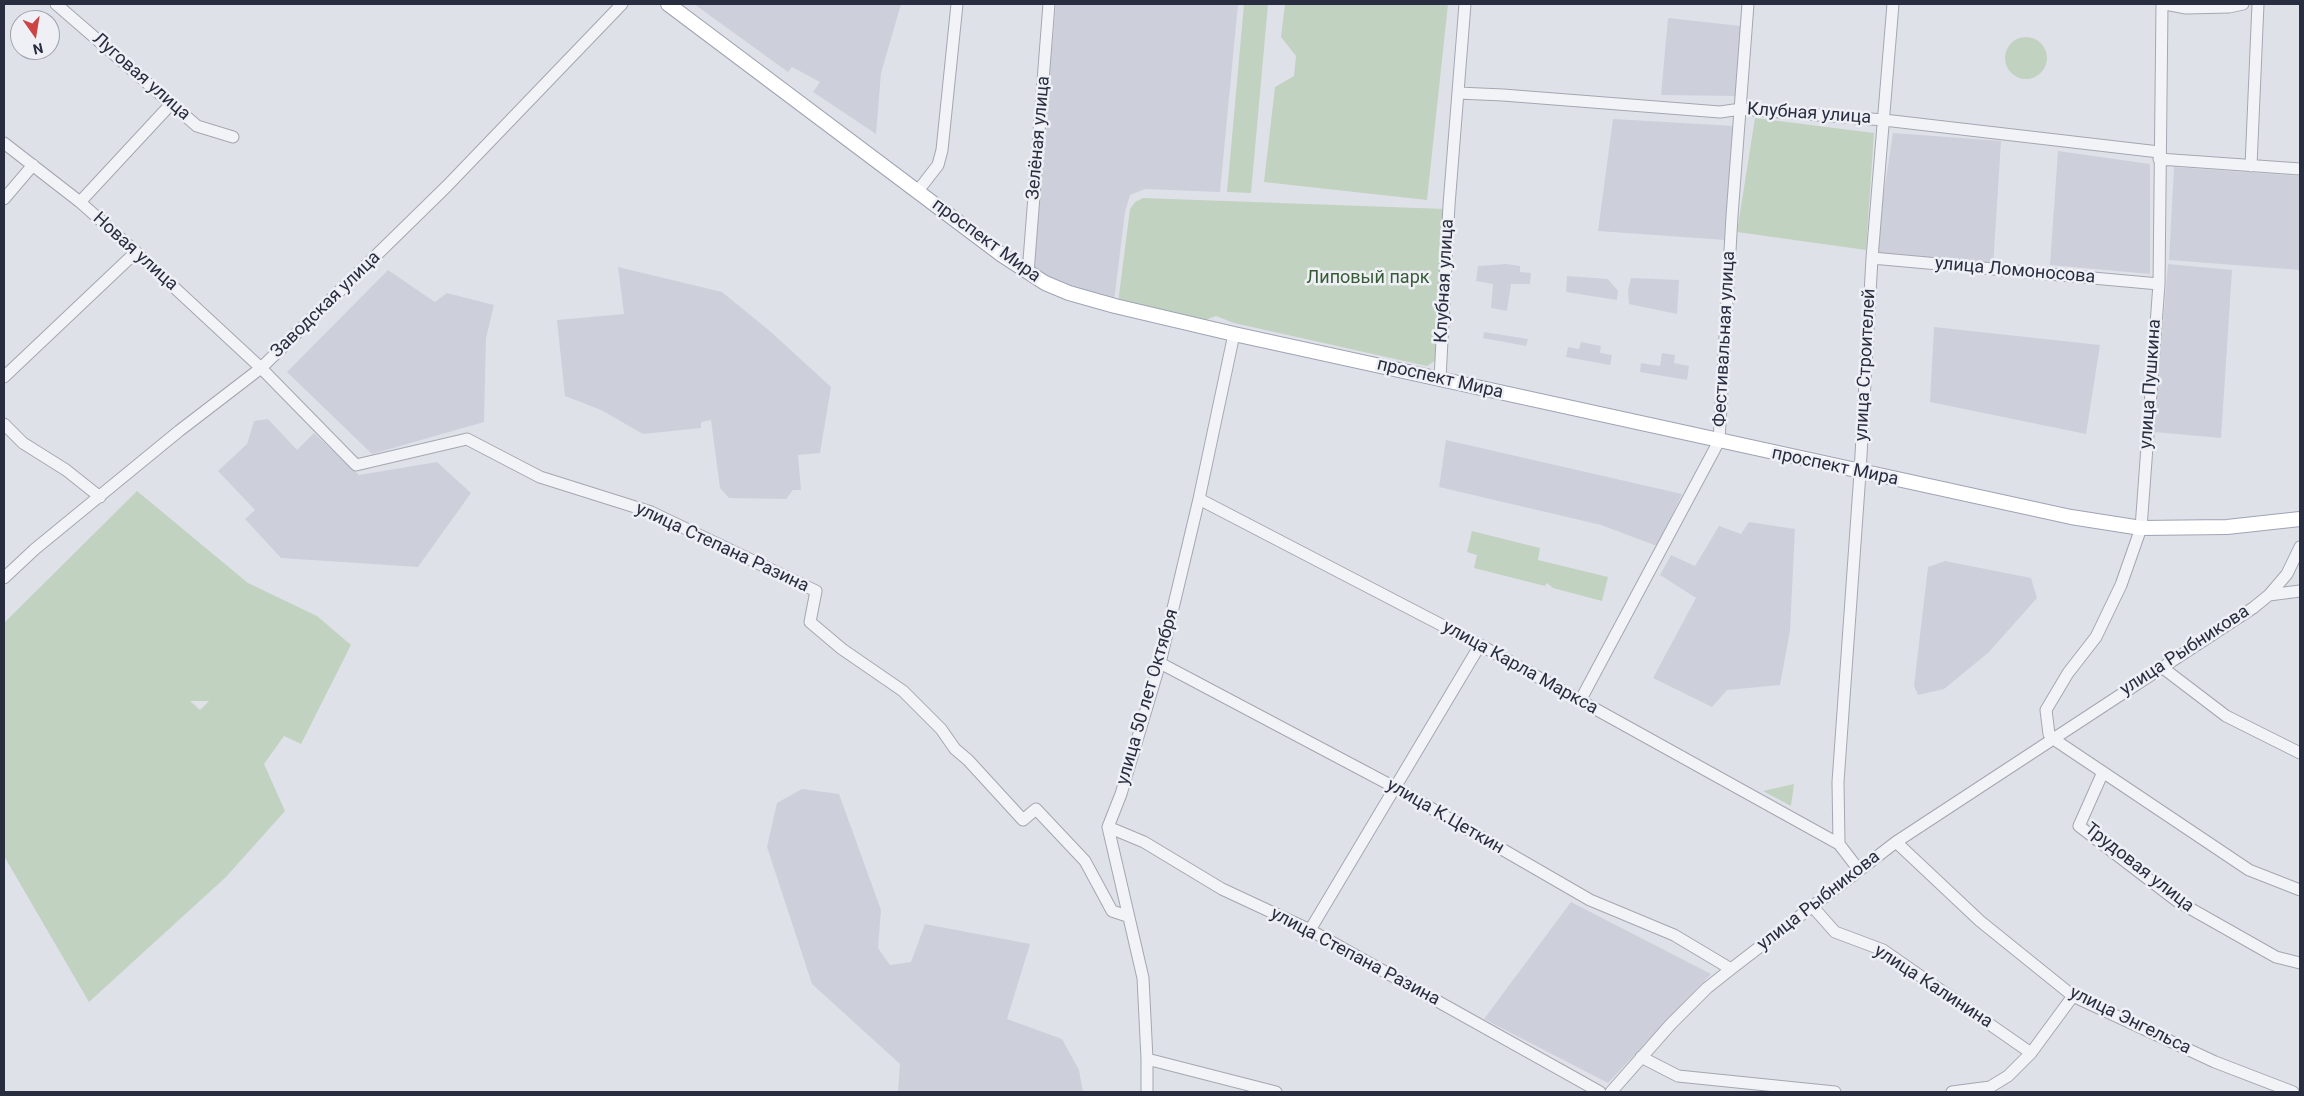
<!DOCTYPE html>
<meta charset="utf-8">
<style>
body{margin:0}
#map{position:relative;width:2304px;height:1096px;overflow:hidden;background:#dfe1e8;font-family:Roboto,sans-serif}
canvas{display:block}
.frame{position:absolute;inset:0;border:5px solid #282d3f;pointer-events:none}
.north{position:absolute;left:10px;top:10px;width:50px;height:50px;box-sizing:border-box;background:#eef0f6;border:1px solid #9fa2ad;border-radius:50%;rotate:167deg;font-size:14px;font-weight:700;line-height:20px;text-align:center;color:#282d3f}
.north::after{content:'';display:block;margin:auto;width:18px;height:22px;background:#cd4444;clip-path:polygon(50% 0,100% 100%,50% 72%,0 100%)}
</style>
<div id="map">
<canvas width="2304" height="1096"></canvas>
<div class="frame"></div>
<div class="north">N</div>
</div>
<script>
const g = document.querySelector('canvas').getContext('2d');
g.lineJoin = 'round';
function fillPath(path, color) { g.fillStyle = color; g.fill(path, 'evenodd'); }
const shape = rows => new Path2D(rows.map(r => 'M' + r).join(''));
function stroke(path, color, width, dash) { g.strokeStyle = color; g.lineWidth = width; g.lineCap = dash ? 'butt' : 'round'; g.setLineDash(dash || []); g.stroke(path); }
function label(font, color, halo, rows, align = 'center') {
  g.font = font + ' Roboto,sans-serif'; g.lineWidth = 5; g.setLineDash([]); g.textBaseline = 'middle'; g.strokeStyle = halo; g.fillStyle = color; for (const [text, x, y, turn = 0] of rows) {
    g.save(); g.translate(x, y); g.rotate((+turn || 0) * Math.PI / 180); g.textAlign = isNaN(turn) ? turn : align; if (halo) g.strokeText(text, 0, 0); g.fillText(text, 0, 0); g.restore();
  }
}
fillPath(shape([
 [694,4,901,4,881,73,876,134,813,92,820,82,792,67,788,72],
 [1056,4,1238,4,1220,192,1145,189,1130,195,1125,212,1114,301,1072,289,1032,270],
 [1668,18,1741,26,1736,96,1661,95],
 [1613,119,1735,126,1725,240,1598,231],
 [1893,133,2001,141,1993,267,1874,256],
 [2058,151,2150,164,2150,274,2050,265],
 [2174,167,2300,176,2300,270,2169,260],
 [1506,264,1520,266,1520,272,1531,273,1530,284,1511,284,1507,311,1491,308,1493,284,1476,281,1478,266],
 [2168,264,2232,270,2221,438,2154,432],
 [618,267,722,292,771,332,831,387,820,453,798,455,801,490,793,490,786,499,729,498,720,488,711,420,701,422,701,428,643,434,601,410,565,396,557,320,624,314],
 [388,270,435,302,447,293,494,305,486,338,484,422,372,454,287,372],
 [1567,276,1608,279,1618,291,1617,300,1566,292],
 [1631,278,1679,280,1677,314,1629,304,1628,290],
 [1934,327,2100,345,2086,434,1930,402],
 [1484,332,1528,339,1526,346,1483,338],
 [1581,342,1601,346,1600,353,1612,355,1610,365,1566,357,1568,347,1579,349],
 [1662,353,1675,355,1674,363,1689,366,1687,380,1640,372,1641,363,1660,366],
 [268,419,297,450,314,433,359,475,437,462,471,493,418,567,281,558,245,519,255,510,218,471,247,444,254,421],
 [1446,440,1682,494,1657,546,1601,525,1439,487],
 [1749,522,1795,529,1790,631,1780,685,1727,690,1712,707,1653,678,1696,598,1660,575,1671,555,1695,566,1719,526,1741,534],
 [1945,561,2031,578,2037,598,1988,653,1944,689,1918,695,1914,686,1928,567],
 [802,789,839,794,881,910,878,948,890,965,911,962,925,924,1030,944,1007,1019,1062,1039,1079,1070,1083,1092,898,1092,900,1064,812,984,767,847,777,803],
 [1571,902,1711,974,1608,1083,1484,1019]
]), '#cdd0da');
fillPath(shape([
 [1244,4,1268,4,1251,193,1227,192],
 [1285,4,1448,4,1427,200,1264,182,1275,87,1294,76,1296,56,1281,37],
 '2005 58a21 21 0 1 1 42 0a21 21 0 1 1-42 0Z',
 [1755,118,1874,133,1866,250,1737,232],
 [1143,198,1445,209,1438,359,1427,366,1422,365,1234,323,1216,316,1200,322,1118,303,1130,209,1135,202],
 [137,491,248,583,317,616,351,645,301,744,284,736,264,764,285,811,226,877,89,1002,4,856,4,623],
 [190,701,209,701,200,710],
 [1472,531,1540,548,1538,560,1608,577,1602,601,1553,588,1547,583,1545,586,1474,568,1477,555,1467,552],
 [1794,784,1791,806,1763,791]
]), '#c2d2c0');
const minor = shape([
 [56,4,197,126,233,137],
 [2162,4,2159,284,2141,528,2121,585,2096,637,2068,673,2046,710,2049,734,2052,738,2249,870,2300,890],
 [2165,4,2186,8,2229,7,2243,4],
 [1458,93,1503,95,1720,112,1741,109,1884,120,2159,152],
 [4,143,80,202,136,252,261,368,356,465,467,439,540,477,651,512,816,591,810,622,842,649,903,691,941,729,955,749,968,760,1023,820,1036,809,1085,861,1112,911,1127,916],
 [2159,159,2300,169],
 [2251,166,2258,4],
 [917,192,938,165,942,150,957,4],
 [4,199,33,165],
 [80,202,171,104],
 [1872,258,2159,284],
 [1028,273,1049,4],
 [4,377,136,252],
 [1440,379,1449,205,1465,4],
 [4,424,23,443,66,470,100,497],
 [1199,499,1480,645,1839,844],
 [4,578,35,549,179,431,261,368,447,186,622,4],
 [2269,595,2300,591],
 [1160,663,1396,788,1590,900,1674,935,1731,969],
 [2163,668,2226,716,2300,753],
 [1580,701,1719,441,1732,216,1748,4],
 [2103,772,2079,826,2177,901,2276,957,2300,963],
 [1108,827,1144,842,1222,889,1310,930,1600,1092],
 [1896,842,1980,921,2073,996,2215,1062,2293,1092],
 [1859,870,1839,844,1838,782,1860,473,1872,258,1893,4],
 [1812,906,1835,932,1883,950,2031,1053],
 [1310,930,1480,645],
 [1641,1057,1678,1076,1835,1092],
 [1147,1059,1276,1092],
 [1147,1092,1147,1059,1143,978,1108,827,1121,794,1160,663,1199,499,1234,334],
 [1611,1092,1670,1025,1707,988,1731,969,1896,842,2253,608,2269,595,2287,574,2300,547],
 [1952,1092,1990,1087,2008,1076,2031,1053,2073,996]
]);
const major = shape([
 [668,4,1002,255,1045,283,1069,293,1115,306,1234,334,2071,517,2141,528,2227,527,2300,519]
]);
stroke(minor, '#a4a7b2', 13);
stroke(major, '#9ea4b4', 16);
stroke(minor, '#f2f3f7', 11);
stroke(major, '#fff', 14);
label('18px', '#282d3f', '#eef0f6', [
 ["Луговая улица",141,77,41],
 ["Клубная улица",1809,114,4],
 ["Зелёная улица",1039,138,-85],
 ["проспект Мира",986,241,36],
 ["Новая улица",135,252,42],
 ["улица Ломоносова",2015,271,5],
 ["Клубная улица",1445,281,-87],
 ["Заводская улица",326,305,-44],
 ["Фестивальная улица",1725,339,-87],
 ["улица Строителей",1866,365,-87],
 ["проспект Мира",1440,379,13],
 ["улица Пушкина",2151,384,-86],
 ["проспект Мира",1835,467,12],
 ["улица Степана Разина",722,548,25],
 ["улица Рыбникова",2185,651,-33],
 ["улица Карла Маркса",1520,668,29],
 ["улица 50 лет Октября",1148,697,-74],
 ["улица К.Цеткин",1445,817,30],
 ["Трудовая улица",2139,868,38],
 ["улица Рыбникова",1819,901,-38],
 ["улица Степана Разина",1355,957,28],
 ["улица Калинина",1933,987,33],
 ["улица Энгельса",2130,1021,26]
]);
label('18px', '#375b35', '#eef0f6', [
 ["Липовый парк",1368,278]
]);
</script>
